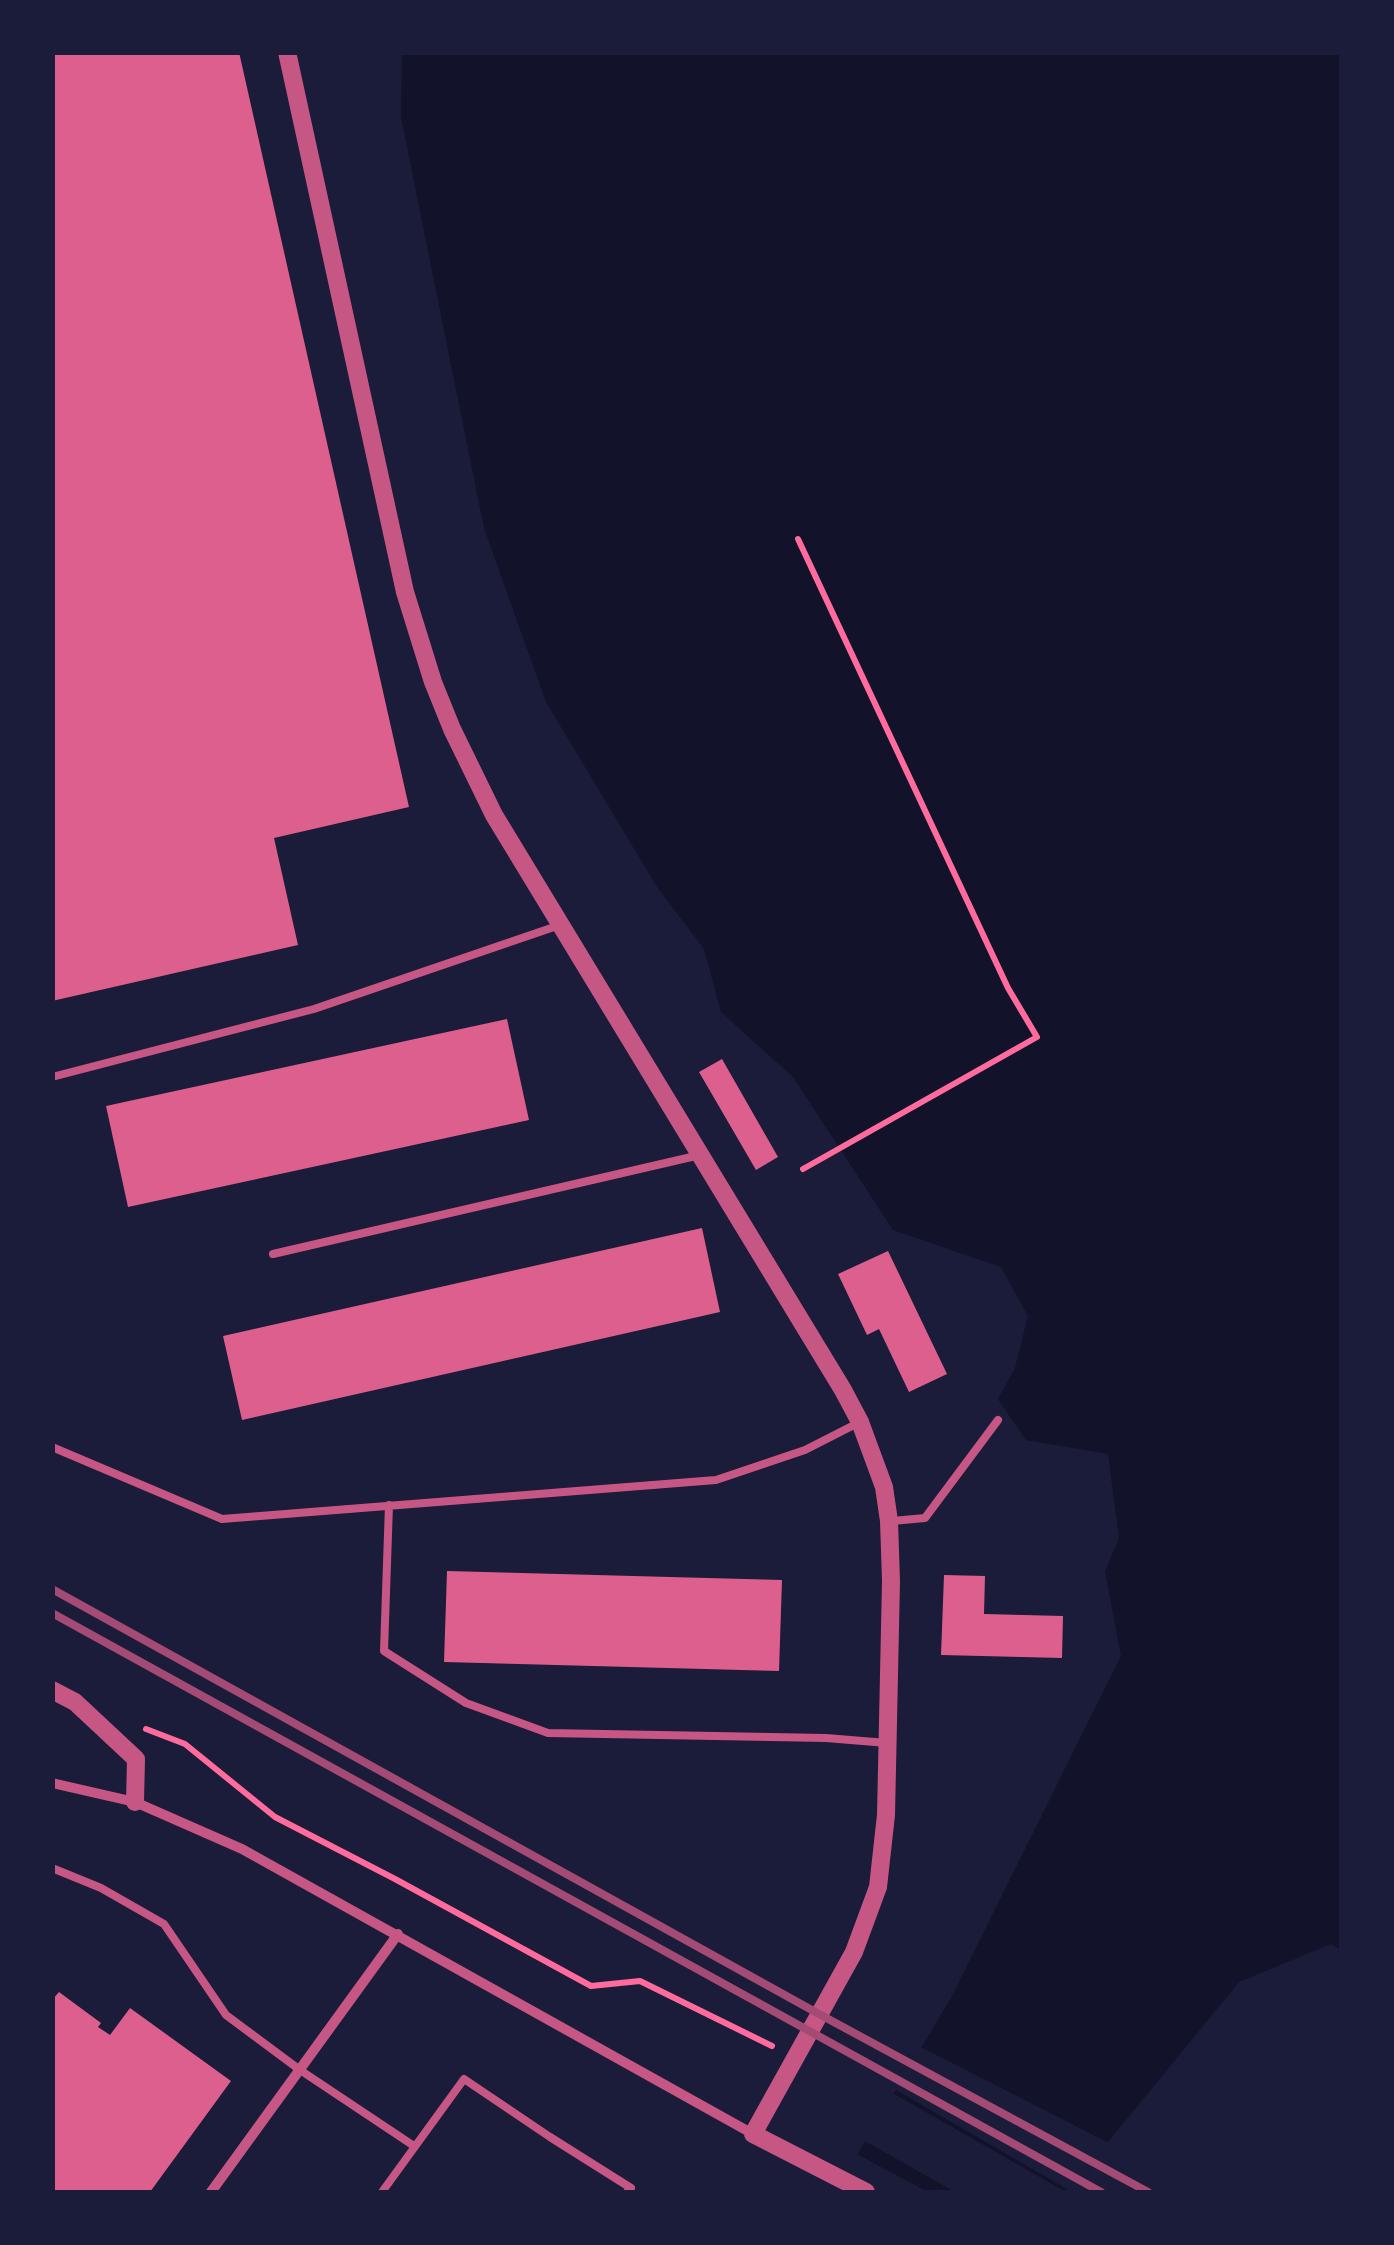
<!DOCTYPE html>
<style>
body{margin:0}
#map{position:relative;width:1394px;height:2245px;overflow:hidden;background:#1b1b3a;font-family:"PT Sans Narrow",sans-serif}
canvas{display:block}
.frame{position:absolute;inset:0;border:55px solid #1b1b3a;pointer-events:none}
</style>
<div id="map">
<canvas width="1394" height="2245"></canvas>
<div class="frame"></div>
</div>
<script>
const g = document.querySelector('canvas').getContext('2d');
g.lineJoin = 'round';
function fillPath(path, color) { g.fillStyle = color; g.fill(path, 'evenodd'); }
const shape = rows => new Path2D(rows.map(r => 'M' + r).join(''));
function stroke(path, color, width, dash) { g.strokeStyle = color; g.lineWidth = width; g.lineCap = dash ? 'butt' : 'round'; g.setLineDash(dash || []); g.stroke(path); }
fillPath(shape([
 [402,53,1341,53,1341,1950,1331,1944,1239,1982,1067,2192,835,2192,951,1998,1121,1656,1105,1571,1119,1538,1108,1454,1026,1440,998,1399,1015,1368,1028,1316,1001,1267,893,1230,793,1077,721,1012,704,949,657,887,546,702,484,528,401,117]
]), '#12122b');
fillPath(shape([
 [917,2045,1111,2144,1102,2158,1072,2192,891,2087],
 [889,2091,1066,2192,955,2192,861,2139],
 [853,2152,928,2192,830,2192]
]), '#1b1b3a');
fillPath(shape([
 [52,52,239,52,409,807,274,838,298,945,52,1001],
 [507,1019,529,1120,128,1207,106,1106],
 [722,1059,778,1157,756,1170,699,1072],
 [702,1228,720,1312,242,1420,223,1336],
 [888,1251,947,1374,909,1392,879,1329,867,1335,838,1274],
 [447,1571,782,1580,779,1671,444,1662],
 [944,1575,985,1576,984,1614,1063,1616,1062,1658,941,1655],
 [59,1992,101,2023,98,2027,110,2035,130,2008,231,2081,150,2192,52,2192,52,2000]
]), '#dd5f8e');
stroke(shape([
 [798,539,1008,988,1037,1037,803,1169],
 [146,1729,185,1744,275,1817,395,1879,591,1986,640,1981,772,2046]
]), '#ff6b9d', 6);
stroke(shape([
 [52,1077,314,1009,560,925],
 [273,1254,700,1155],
 [52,1447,222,1519,716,1480,805,1450,860,1422],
 [389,1505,384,1651,466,1703,548,1733,826,1738,887,1743],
 [892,1521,925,1518,998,1420],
 [52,1868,101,1888,164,1924,226,2015,300,2070,414,2146],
 [382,2192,464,2079,550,2137,631,2188,627,2192]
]), '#c65784', 8);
stroke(shape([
 [52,1783,135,1802,242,1849,753,2134],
 [211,2192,398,1934]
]), '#c65784', 10);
stroke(shape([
 [287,52,405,592,433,682,452,729,494,815,843,1390,860,1422,884,1487,889,1521,891,1581,886,1815,878,1887,854,1952,753,2134,866,2192],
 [52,1690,75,1702,136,1759,135,1802]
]), '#c65784', 18);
stroke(shape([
 [52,1589,819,2014,1148,2192],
 [52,1613,1101,2192]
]), '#a44b75', 8);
</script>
